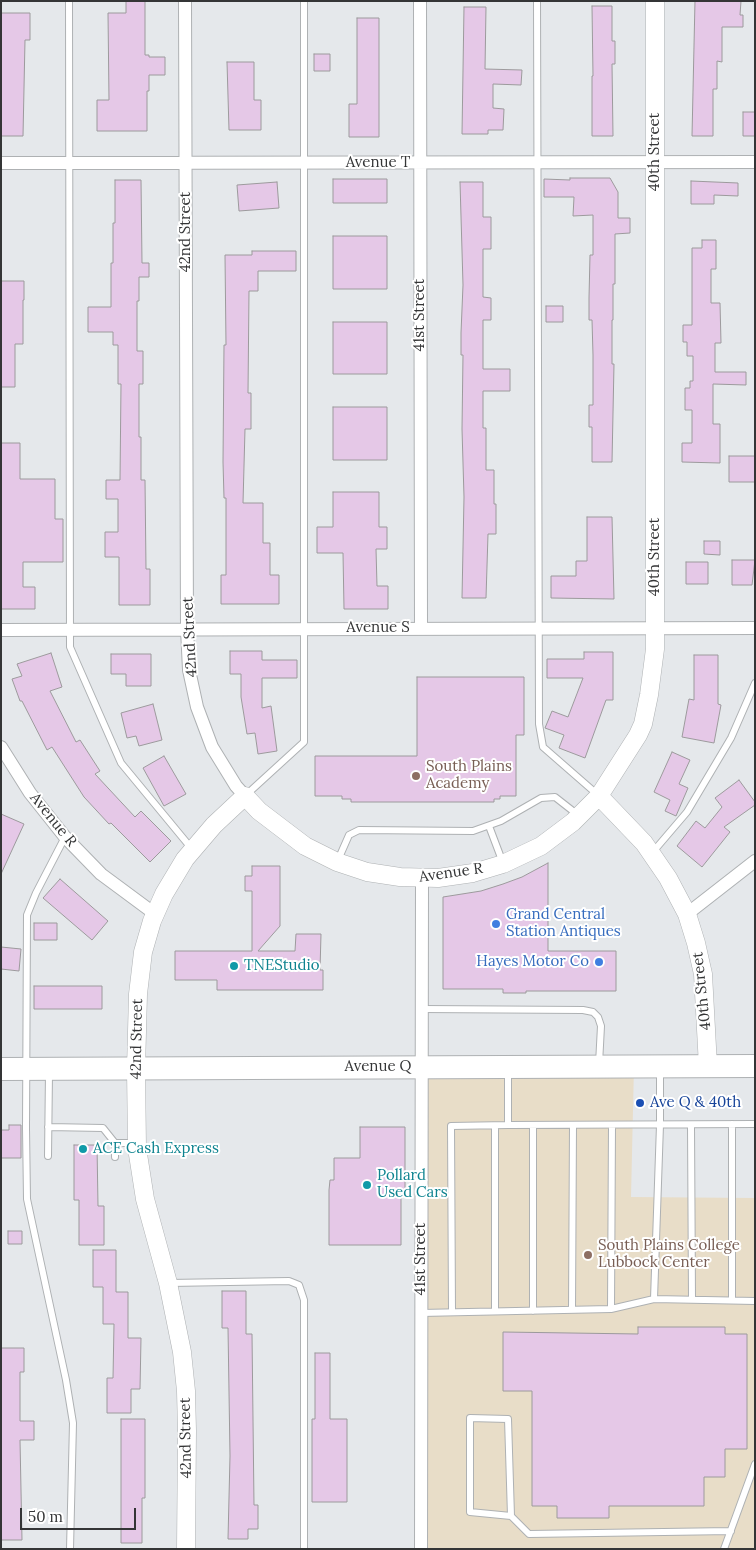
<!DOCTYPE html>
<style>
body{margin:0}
#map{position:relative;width:756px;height:1550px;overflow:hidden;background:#e5e8eb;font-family:Lora,serif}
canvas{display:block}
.frame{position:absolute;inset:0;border:2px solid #343536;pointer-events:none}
.scale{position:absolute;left:20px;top:1508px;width:116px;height:22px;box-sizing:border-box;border:2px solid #343536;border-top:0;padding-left:6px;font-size:15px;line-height:18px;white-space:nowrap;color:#343536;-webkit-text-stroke:4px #fff;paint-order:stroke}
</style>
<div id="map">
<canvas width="756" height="1550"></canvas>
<div class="frame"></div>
<div class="scale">50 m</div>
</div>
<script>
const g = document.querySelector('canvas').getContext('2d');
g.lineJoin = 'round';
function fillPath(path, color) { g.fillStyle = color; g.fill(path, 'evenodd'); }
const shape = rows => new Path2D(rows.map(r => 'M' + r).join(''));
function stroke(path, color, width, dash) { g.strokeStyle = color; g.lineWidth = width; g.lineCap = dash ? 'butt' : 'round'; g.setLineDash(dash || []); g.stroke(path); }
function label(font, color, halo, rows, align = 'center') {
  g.font = font + ' Lora,serif'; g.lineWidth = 4; g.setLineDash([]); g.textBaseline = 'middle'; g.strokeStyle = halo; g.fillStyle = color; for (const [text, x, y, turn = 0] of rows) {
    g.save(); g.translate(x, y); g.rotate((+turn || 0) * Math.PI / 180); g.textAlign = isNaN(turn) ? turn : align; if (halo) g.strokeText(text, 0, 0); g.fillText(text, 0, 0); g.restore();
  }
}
fillPath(shape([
 [634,1066,631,1197,755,1198,755,1549,421,1549,422,1067]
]), '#e8ddc8');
const building = shape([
 [126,1,145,1,145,55,149,55,149,57,165,57,165,75,149,75,149,91,147,91,147,131,97,131,97,100,109,100,108,13,126,13,126,1],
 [695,1,741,1,740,15,743,15,743,27,722,27,722,62,717,61,717,89,713,89,713,136,692,136,695,1],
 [592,6,612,6,612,41,615,41,615,64,612,64,613,136,592,136,592,76,593,76,592,6],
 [464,7,486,7,485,69,522,70,521,85,493,84,493,108,504,109,503,130,488,130,488,134,462,134,464,7],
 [1,13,30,13,30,40,25,40,23,136,1,136,1,13],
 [357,18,379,18,379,137,349,137,349,104,357,104,357,18],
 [314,54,330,54,330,71,314,71,314,54],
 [227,62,254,62,254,100,261,100,261,130,229,130,227,62],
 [743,112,755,112,755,136,743,136,743,112],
 [570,178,610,178,618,192,618,218,630,218,630,233,615,234,615,284,613,284,613,320,612,320,612,364,614,364,612,462,592,462,592,427,589,427,589,405,593,405,593,355,592,320,589,320,589,298,590,255,593,255,593,215,573,216,574,197,544,197,544,179,570,180,570,178],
 [333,179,387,179,387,203,333,203,333,179],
 [115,180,141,180,142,263,149,263,149,277,139,277,139,301,137,301,137,351,143,351,143,384,139,384,139,437,141,437,141,480,145,480,146,569,150,569,150,605,119,605,119,557,105,557,105,532,118,532,118,499,106,499,106,480,120,480,121,384,118,384,118,345,113,345,113,332,88,332,88,307,111,307,111,263,113,263,113,223,115,223,115,180],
 [691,181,738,183,738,196,714,195,714,204,691,204,691,181],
 [277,182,279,208,239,211,237,185,277,182],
 [460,182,483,182,483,217,491,217,491,249,483,249,483,297,491,298,491,320,483,320,483,369,510,369,510,391,483,391,483,428,486,428,486,470,494,470,494,504,496,504,496,534,488,534,486,598,462,598,464,497,462,429,463,355,461,355,461,333,463,285,460,182],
 [333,236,387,236,387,289,333,289,333,236],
 [702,240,716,240,716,269,711,269,711,303,720,303,721,343,715,343,715,372,746,372,746,385,713,384,713,424,720,424,720,463,682,462,682,443,692,443,692,410,685,410,685,388,690,388,690,381,693,381,693,356,687,356,687,342,683,342,683,325,692,325,692,248,702,248,702,240],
 [252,251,296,251,296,271,258,271,258,291,249,291,248,393,251,393,251,429,245,429,243,503,263,503,263,543,270,543,270,575,279,575,279,604,221,604,221,575,226,575,226,498,224,498,223,462,224,345,226,345,225,255,252,255,252,251],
 [1,281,24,281,24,300,23,300,23,344,15,344,15,387,1,387,1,281],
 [546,306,563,306,563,322,546,322,546,306],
 [333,322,387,322,387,374,333,374,333,322],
 [333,407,387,407,387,460,333,460,333,407],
 [1,443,20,443,20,479,55,479,55,519,63,519,63,562,23,562,23,587,35,587,35,609,1,609,1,443],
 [729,456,755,456,755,482,729,482,729,456],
 [333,492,379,492,379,527,387,527,387,549,376,549,377,586,388,586,388,609,344,609,343,553,317,553,317,527,333,527,333,492],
 [587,517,612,517,614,599,551,598,551,576,576,576,576,561,587,561,587,517],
 [704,541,720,541,720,555,704,554,704,541],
 [732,560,755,560,752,585,732,585,732,560],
 [686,562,708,562,708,584,686,584,686,562],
 [230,651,262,651,262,660,297,660,297,678,262,678,262,708,271,706,277,751,258,754,255,733,247,734,241,697,241,674,230,674,230,651],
 [584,652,613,652,613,700,606,700,585,758,559,748,564,735,545,728,552,711,568,717,583,678,547,678,547,659,584,659,584,652],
 [51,653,62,687,50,691,76,742,80,740,100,771,95,774,135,817,141,811,171,841,150,862,111,823,109,824,84,797,52,747,47,750,22,701,20,701,12,679,22,676,17,664,51,653],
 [111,654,151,654,151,686,126,686,126,674,111,674,111,654],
 [694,655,718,655,718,704,721,705,714,743,682,737,689,699,694,700,694,655],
 [417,677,524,677,524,735,516,735,516,796,500,796,500,799,494,799,494,802,351,802,351,799,342,799,342,796,315,796,315,756,417,756,417,677],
 [153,704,162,740,139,746,136,736,127,738,121,713,153,704],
 [672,752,690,760,679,784,688,788,676,816,665,811,670,800,654,792,672,752],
 [164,756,186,794,164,806,143,768,164,756],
 [739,780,755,802,755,805,724,827,730,832,702,867,677,846,696,821,705,828,722,807,715,798,739,780],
 [1,814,24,824,1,874,1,814],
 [548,863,548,951,616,951,616,991,526,991,526,993,503,993,503,989,443,989,443,897,481,891,503,884,522,877,548,863],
 [252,866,280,866,280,926,258,951,295,951,296,934,321,934,320,970,323,970,323,990,217,990,217,980,175,980,175,951,252,951,252,891,245,891,245,876,252,876,252,866],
 [60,879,108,921,92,940,43,898,60,879],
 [34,923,57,923,57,940,34,940,34,923],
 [1,947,21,949,19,971,1,969,1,947],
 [34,986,102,986,102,1009,34,1009,34,986],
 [9,1125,21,1125,21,1158,1,1158,1,1130,9,1130,9,1125],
 [360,1127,405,1127,405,1191,401,1191,401,1245,329,1245,329,1190,330,1180,334,1180,334,1158,360,1158,360,1127],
 [74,1145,97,1145,98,1206,104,1206,104,1245,79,1245,79,1200,74,1200,74,1145],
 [8,1231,22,1231,22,1244,8,1244,8,1231],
 [93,1250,116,1250,116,1292,128,1292,128,1338,141,1338,140,1389,131,1389,131,1413,107,1413,107,1378,113,1378,114,1324,103,1324,103,1287,93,1287,93,1250],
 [222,1291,246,1291,246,1334,252,1334,254,1505,258,1505,258,1529,248,1529,248,1539,228,1539,230,1456,228,1328,222,1328,222,1291],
 [638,1327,725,1327,725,1334,747,1334,747,1449,725,1449,725,1477,704,1477,704,1506,609,1506,609,1518,557,1518,557,1506,532,1506,532,1391,503,1391,503,1332,638,1334,638,1327],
 [1,1348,24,1348,24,1372,20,1372,20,1421,34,1421,34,1440,20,1440,22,1540,1,1540,1,1348],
 [315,1353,330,1353,330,1419,347,1419,347,1502,312,1502,312,1419,315,1419,315,1353],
 [121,1419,145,1419,145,1498,142,1498,142,1543,121,1543,121,1419]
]);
fillPath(building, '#e5c8e7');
stroke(building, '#9c9a9c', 1);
const lane = shape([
 [69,1,70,647,121,763,192,849],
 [537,1,539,724,543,747,598,795],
 [246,795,304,742,304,1],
 [489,826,503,863],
 [65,837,36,893,27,915,26,1128,27,1199,66,1380,73,1423,70,1549],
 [652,853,687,812,731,738,755,683],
 [338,860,349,835,359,830,473,831,501,821,541,798,555,797,578,815],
 [422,1009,583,1010,593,1012,598,1017,601,1026,599,1064],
 [508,1071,508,1125,755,1124],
 [732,1124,732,1300],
 [533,1125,533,1311],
 [691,1125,692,1299],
 [495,1126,495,1311],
 [48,1127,103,1128,115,1143,115,1157],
 [115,1143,136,1143],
 [48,1156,49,1073],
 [169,1283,289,1281,299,1285,304,1300,304,1549],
 [654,1299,755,1301],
 [611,1309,612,1125],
 [572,1310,573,1125],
 [452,1312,451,1126,508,1125],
 [421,1313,611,1309,654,1299,660,1125,660,1070],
 [511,1516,470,1512,470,1418,508,1419,511,1516,529,1534,731,1531],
 [724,1549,755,1464]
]);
const street = shape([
 [185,1,187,629,189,670,197,707,212,747,236,786,245,796],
 [420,1,421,628],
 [1,163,755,162],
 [1,630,755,628],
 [1,747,30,793,65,837,101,874,155,914],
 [687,914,755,861],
 [421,1549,422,878]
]);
const secondary = shape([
 [599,796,644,843,668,878,687,914,696,943,703,974,708,1066],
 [186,1549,187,1431,186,1391,182,1352,168,1283,145,1199,137,1148,136,1069,138,994,143,952,152,921,164,894,185,859,214,825,245,796,259,811,305,846,337,862,367,872,400,877,438,878,473,873,503,864,541,846,573,822,599,796,638,735,643,724,649,695,655,649,655,1]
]);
const highway = shape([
 [1,1069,755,1066]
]);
stroke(lane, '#aeb1b3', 8);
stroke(street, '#aeb1b3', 14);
stroke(secondary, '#aeb1b3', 19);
stroke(highway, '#aeb1b3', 24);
stroke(lane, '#fff', 6);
stroke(street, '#fff', 12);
stroke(secondary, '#fff', 18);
stroke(highway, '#fff', 22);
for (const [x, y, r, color] of [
 [416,776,5,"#8d6e63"],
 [496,924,5,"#3f7fe0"],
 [599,962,5,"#3f7fe0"],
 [234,966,5,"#0f9aa8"],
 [640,1103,5,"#1a4fb4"],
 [83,1149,5,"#0f9aa8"],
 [367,1185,5,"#0f9aa8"],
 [588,1255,5,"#8d6e63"]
]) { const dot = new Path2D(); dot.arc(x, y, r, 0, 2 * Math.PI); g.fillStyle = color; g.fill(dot); stroke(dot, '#fff', 2); }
label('15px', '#343536', '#fff', [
 ["40th Street",655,152,-90],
 ["Avenue T",378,163],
 ["42nd Street",186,232,-90],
 ["41st Street",420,315,-90],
 ["40th Street",655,557,-90],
 ["Avenue S",378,628],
 ["42nd Street",190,637,-93],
 ["Avenue R",53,820,51],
 ["Avenue R",451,873,-8],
 ["40th Street",702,991,-96],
 ["42nd Street",137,1039,-89],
 ["Avenue Q",378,1067],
 ["41st Street",421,1259,-90],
 ["42nd Street",186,1438,-91]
]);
label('15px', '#785e54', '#fff', [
 ["South Plains",426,767],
 ["Academy",426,784],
 ["South Plains College",598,1246],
 ["Lubbock Center",598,1263]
], 'left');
label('15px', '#366cbe', '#fff', [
 ["Grand Central",506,915],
 ["Station Antiques",506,932],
 ["Hayes Motor Co",589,962,"right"]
], 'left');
label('15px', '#0d838f', '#fff', [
 ["TNEStudio",244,966],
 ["ACE Cash Express",93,1149],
 ["Pollard",377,1176],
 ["Used Cars",377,1193]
], 'left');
label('15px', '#164399', '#fff', [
 ["Ave Q & 40th",650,1103]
], 'left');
</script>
